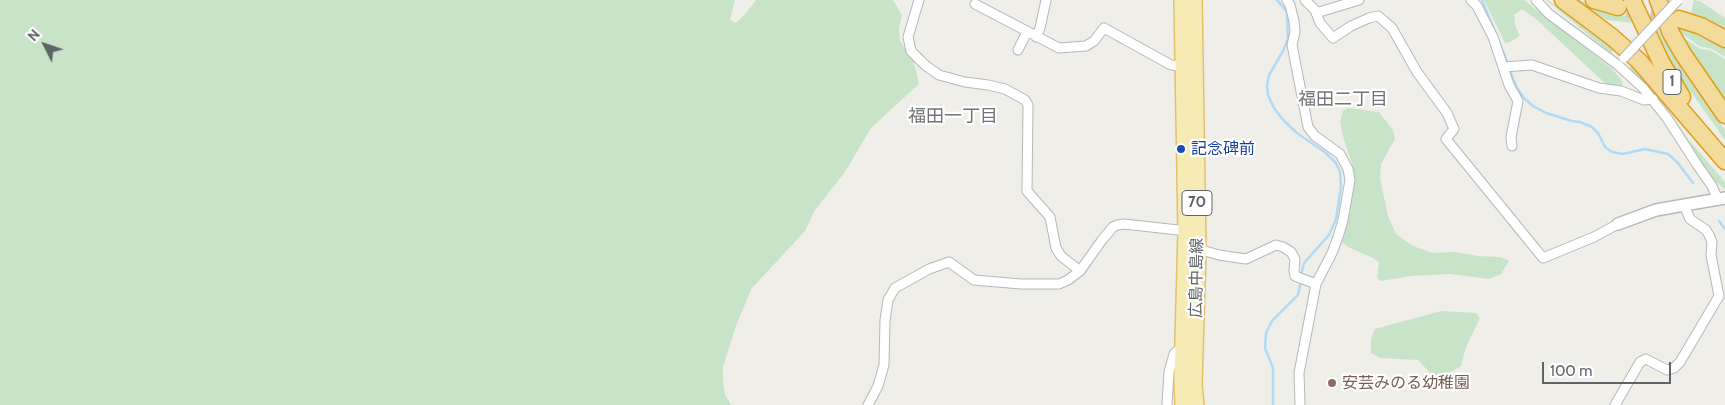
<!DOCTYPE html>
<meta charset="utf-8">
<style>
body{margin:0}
#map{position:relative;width:1725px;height:405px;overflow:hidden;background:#f0eee8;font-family:Cabin,sans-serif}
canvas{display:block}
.north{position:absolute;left:20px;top:20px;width:50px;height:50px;-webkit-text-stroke:4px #fff;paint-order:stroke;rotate:311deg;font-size:14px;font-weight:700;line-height:20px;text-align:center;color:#5f6367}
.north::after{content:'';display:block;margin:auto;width:18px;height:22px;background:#5f6367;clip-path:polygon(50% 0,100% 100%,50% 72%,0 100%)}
.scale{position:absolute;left:1542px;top:362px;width:129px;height:22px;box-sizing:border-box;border:2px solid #5f6367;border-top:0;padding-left:6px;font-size:15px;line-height:18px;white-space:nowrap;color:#5f6367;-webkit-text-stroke:4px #fff;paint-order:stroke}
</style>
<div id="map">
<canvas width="1725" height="405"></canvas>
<div class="north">N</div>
<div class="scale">100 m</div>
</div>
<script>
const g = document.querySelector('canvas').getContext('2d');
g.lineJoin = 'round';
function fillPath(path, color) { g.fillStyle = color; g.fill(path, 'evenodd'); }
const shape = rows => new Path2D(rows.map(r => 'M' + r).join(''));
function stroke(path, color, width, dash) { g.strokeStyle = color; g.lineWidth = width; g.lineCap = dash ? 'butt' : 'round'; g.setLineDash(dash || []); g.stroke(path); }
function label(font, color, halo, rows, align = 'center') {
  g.font = font + ' Cabin,"Noto Sans JP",sans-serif'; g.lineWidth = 4.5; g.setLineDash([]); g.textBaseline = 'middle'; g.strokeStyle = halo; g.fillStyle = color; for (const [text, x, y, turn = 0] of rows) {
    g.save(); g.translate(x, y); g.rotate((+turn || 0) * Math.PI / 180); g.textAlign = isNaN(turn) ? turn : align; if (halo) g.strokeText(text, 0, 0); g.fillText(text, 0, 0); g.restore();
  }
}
fillPath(shape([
 [0,0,735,0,730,20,736,23,745,14,756,0,893,0,902,15,899,28,900,41,914,62,919,84,871,128,845,172,815,210,805,231,752,288,737,323,723,367,723,381,725,394,731,405,0,405],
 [1484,0,1524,0,1611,68,1621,79,1623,87,1607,85,1536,19,1522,9,1514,15,1515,25,1520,36,1510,42,1505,43],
 [1546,0,1548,0,1614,49,1611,53],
 [1572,0,1579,0,1630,18,1632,23,1608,20,1599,16],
 [1694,0,1700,1,1725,18,1725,28,1704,17,1691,13],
 [1657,27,1689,80,1725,130,1725,140,1676,71,1653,30],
 [1678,28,1702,34,1725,44,1725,57,1712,49,1699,46,1684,35],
 [1683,37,1700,49,1710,50,1725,59,1725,101],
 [1631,66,1661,99,1688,139,1725,182,1725,190,1709,175,1665,107,1629,68],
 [1348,108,1379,112,1393,130,1395,139,1381,164,1380,178,1388,216,1396,234,1413,246,1433,253,1454,252,1478,256,1500,257,1509,261,1501,274,1489,279,1450,274,1411,276,1381,281,1377,278,1379,262,1373,258,1348,247,1342,242,1347,225,1352,200,1353,182,1353,167,1344,140,1340,122,1343,111],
 [1441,311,1476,313,1480,318,1466,347,1461,366,1450,373,1434,377,1418,360,1380,358,1371,353,1371,339,1375,329]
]), '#c8e4c8');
stroke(shape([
 [1277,0,1287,12,1288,39,1283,51,1269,75,1267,85,1268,95,1274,108,1284,121,1297,133,1326,153,1336,163,1340,172,1341,187,1336,219,1329,235,1304,263,1301,275],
 [1482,0,1508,64],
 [1509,69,1517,88,1524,98,1533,106,1546,113,1572,121,1580,122,1592,127,1598,133,1605,147,1612,152,1623,154,1645,149,1668,154,1678,163,1693,183],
 [1719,221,1725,229],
 [1273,405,1273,368,1265,348,1266,333,1272,321,1298,295,1301,281]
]), '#b1daf7', 2.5);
stroke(shape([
 [1627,9,1677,19]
]), '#cccbc8', 16, [16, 8]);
const minor = shape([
 [919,0,908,37,911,51,925,65,939,75,965,82,988,85,1005,89,1025,100,1028,105,1027,191,1050,217,1056,248,1061,256,1080,271],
 [1287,0,1290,5,1294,21,1295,32,1292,45,1308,127,1315,136,1340,154,1348,169,1350,180,1343,220,1338,237,1332,253,1316,284,1299,373,1300,405],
 [1305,0,1315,10,1320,23,1333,38,1351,26,1369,18,1378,16,1392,28,1417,72,1447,113,1454,129,1446,139,1543,258,1594,237,1618,224],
 [1471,0,1477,6,1493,37,1509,85,1518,101,1511,137,1512,146],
 [1536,0,1549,14,1618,65,1643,88,1667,118,1698,166,1712,186,1718,200],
 [975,4,1059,48,1086,46,1094,41,1104,28,1171,65,1186,67],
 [1316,13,1359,0],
 [1036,37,1040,28,1046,0],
 [1018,50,1027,32],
 [1503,67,1532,65,1599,88,1621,91,1644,100,1653,99],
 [1196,246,1198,249,1219,255,1246,259,1276,245,1283,247,1291,252,1295,259,1294,271,1295,276,1316,284],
 [868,405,878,386,884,365,885,320,888,300,895,288,929,269,949,262,974,280,1021,284,1059,284,1068,280,1080,271,1102,240,1113,227,1117,225,1124,224,1178,230,1186,231,1188,233],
 [1167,405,1169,372,1174,354,1177,351,1185,350],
 [1615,405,1640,362,1646,359,1667,370,1674,368,1680,362,1719,296,1711,255,1712,242,1709,235,1706,230,1690,219,1684,205]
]);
const tertiary = shape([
 [1618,224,1656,210,1725,198]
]);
const primary = shape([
 [1182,0,1186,231,1182,378,1183,405],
 [1194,0,1198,249,1194,385,1196,405]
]);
const motorway = shape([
 [1563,0,1612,37,1639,61,1725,161],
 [1594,0,1618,7],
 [1632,0,1661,62,1682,97],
 [1658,0,1671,33,1683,54,1725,115],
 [1679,19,1701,26,1725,39]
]);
stroke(minor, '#b5b8bb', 11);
stroke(tertiary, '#b5b8bb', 14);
stroke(primary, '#e4c06d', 18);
stroke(motorway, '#e19d17', 19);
stroke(minor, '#fff', 9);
stroke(tertiary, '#fff', 11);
stroke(primary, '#f7ebb5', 15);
stroke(motorway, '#f3db9c', 16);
const minorBridge = shape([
 [1624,58,1678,0]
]);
stroke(minorBridge, '#b5b8bb', 11, []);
stroke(minorBridge, '#fff', 9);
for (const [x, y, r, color] of [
 [1181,149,5,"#1a4fb4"],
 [1332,383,5,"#8d6e63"]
]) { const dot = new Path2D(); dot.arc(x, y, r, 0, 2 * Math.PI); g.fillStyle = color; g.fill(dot); stroke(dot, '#fff', 2); }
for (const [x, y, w] of [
 [1672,82,18],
 [1197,203,30]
]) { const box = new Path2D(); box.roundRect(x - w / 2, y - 12.5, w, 25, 4); g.fillStyle = '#fff'; g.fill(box); stroke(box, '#5f6367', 1); }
label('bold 15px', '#5f6367', null, [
 ["1",1672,82],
 ["70",1197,203]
]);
label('16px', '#164399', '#fff', [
 ["記念碑前",1191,149]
], 'left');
label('16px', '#5f6367', '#fff', [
 ["広島中島線",1197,278,-89]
]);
label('16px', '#785e54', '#fff', [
 ["安芸みのる幼稚園",1342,383]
], 'left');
label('18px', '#707579', '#fff', [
 ["福田二丁目",1343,100],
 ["福田一丁目",953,117]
]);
</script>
